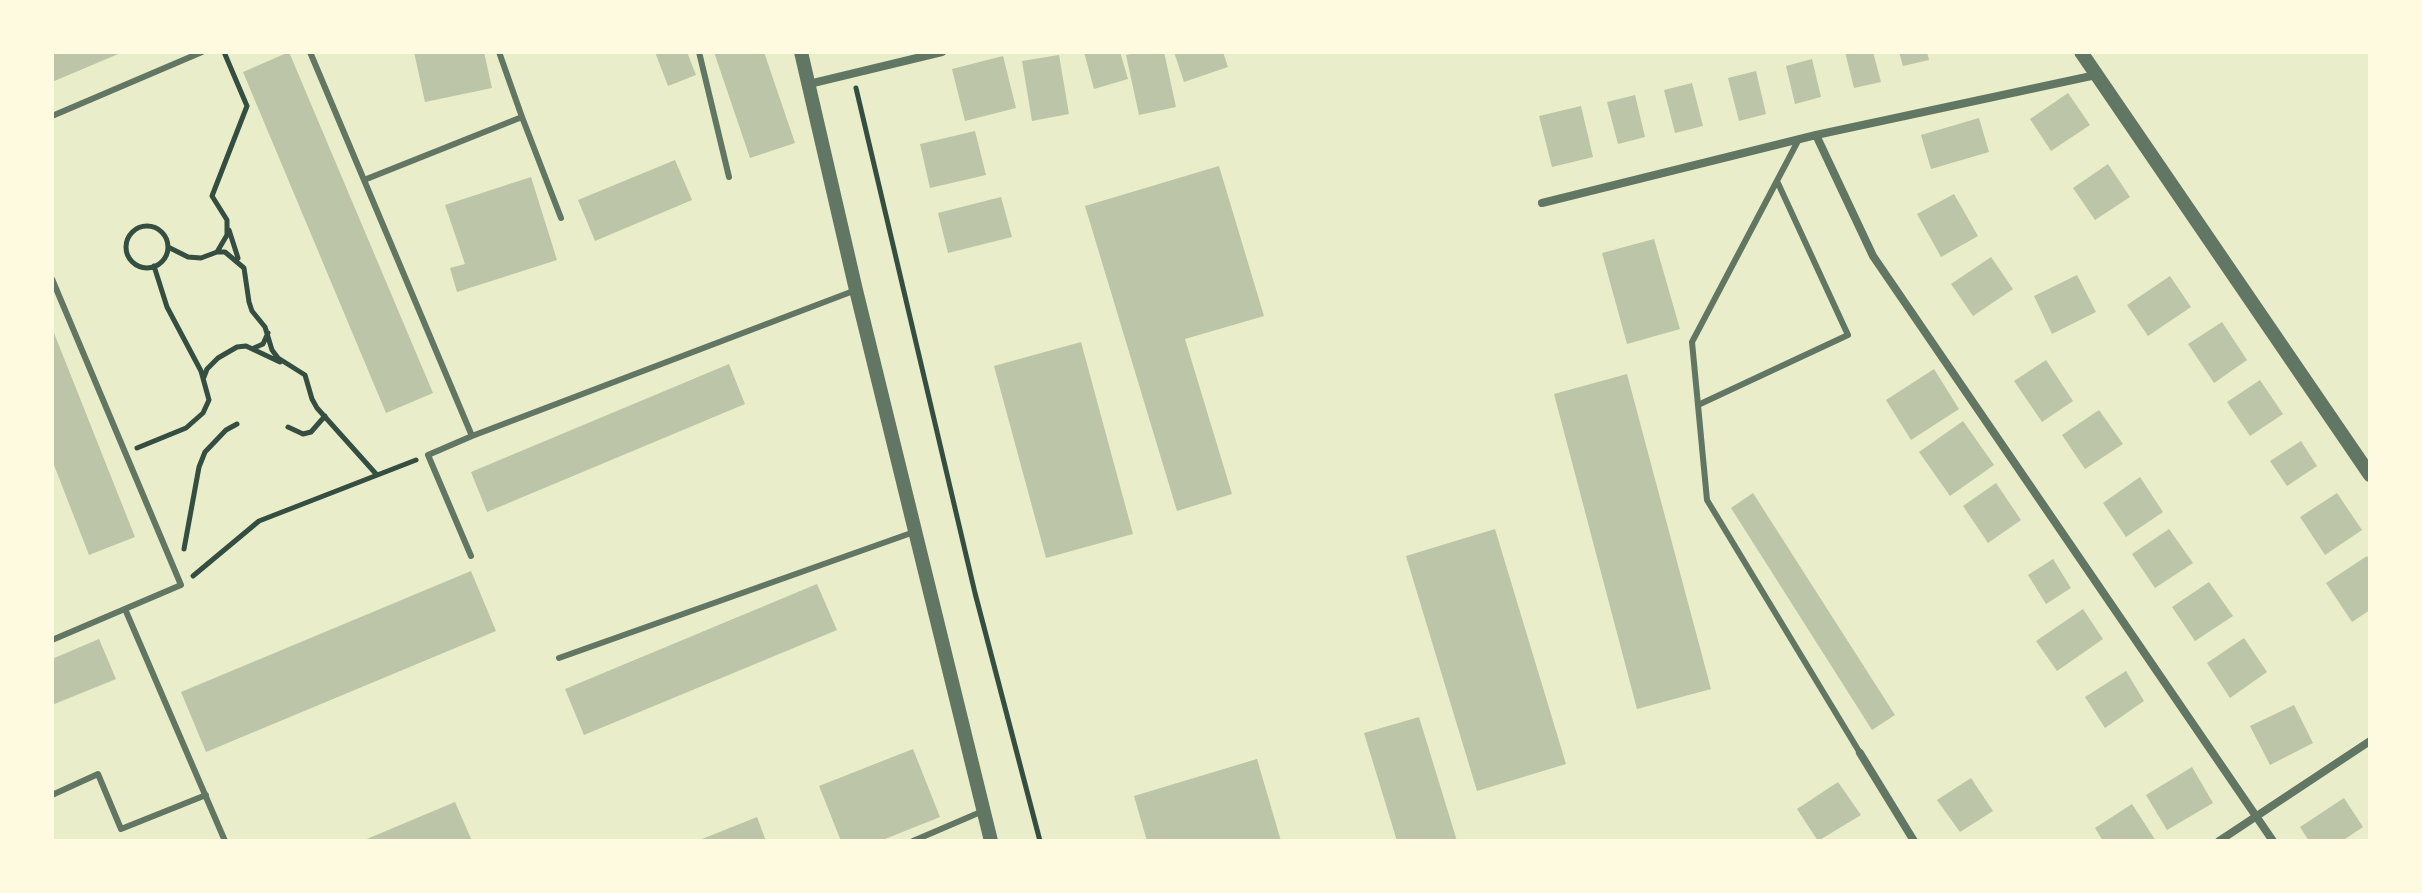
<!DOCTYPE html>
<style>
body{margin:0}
#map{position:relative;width:2422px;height:893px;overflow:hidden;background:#e9edc9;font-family:"DejaVu Sans",sans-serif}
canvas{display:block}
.frame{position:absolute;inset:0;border:54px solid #fefae0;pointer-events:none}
</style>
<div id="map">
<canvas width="2422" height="893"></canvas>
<div class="frame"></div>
</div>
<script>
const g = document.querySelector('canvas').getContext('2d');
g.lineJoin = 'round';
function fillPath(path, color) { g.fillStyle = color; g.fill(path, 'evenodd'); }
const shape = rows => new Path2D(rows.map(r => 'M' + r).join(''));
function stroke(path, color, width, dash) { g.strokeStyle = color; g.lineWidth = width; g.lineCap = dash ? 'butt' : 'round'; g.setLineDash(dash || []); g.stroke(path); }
fillPath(shape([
 [52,52,123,52,52,82],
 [289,52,433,393,386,413,243,72],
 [414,52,484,52,492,88,425,102],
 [655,52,687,52,696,75,668,86],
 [714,52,764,52,795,143,750,158],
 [1084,52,1120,52,1128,79,1094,89],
 [1139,52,1164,52,1176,107,1139,115,1126,55],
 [1174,52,1223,52,1228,67,1184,82],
 [1845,52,1873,52,1881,82,1854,88],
 [1899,52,1927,52,1929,60,1903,66],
 [1059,55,1069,114,1032,121,1022,61],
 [1003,56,1016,108,965,121,952,69],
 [1812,59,1821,97,1795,104,1786,66],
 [1756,71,1766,114,1739,121,1728,78],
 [1692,83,1703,126,1675,133,1664,90],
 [2068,93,2090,125,2051,151,2030,119],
 [1635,95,1645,137,1618,144,1607,102],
 [1581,106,1593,157,1552,167,1539,116],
 [1979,118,1989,152,1931,169,1921,135],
 [975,131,986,175,930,188,920,144],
 [675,160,692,200,595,241,578,200],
 [2108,164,2130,197,2095,220,2073,188],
 [1219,166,1264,316,1185,339,1232,494,1177,511,1085,206],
 [531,177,557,260,457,292,450,268,465,264,445,205],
 [1954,194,1978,236,1941,257,1917,214],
 [1001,197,1012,237,948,253,938,213],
 [1654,239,1680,329,1627,344,1602,253],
 [1991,257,2013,289,1973,316,1951,284],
 [2077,275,2096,312,2052,334,2034,296],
 [2170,276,2191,307,2148,336,2127,305],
 [2222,322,2247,360,2214,383,2188,344],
 [52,328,135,537,89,555,52,460],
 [1081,342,1133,534,1046,558,994,366],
 [2046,360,2073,401,2042,422,2014,381],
 [729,364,745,404,487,512,471,472],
 [1934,369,1959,409,1911,440,1886,400],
 [1627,374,1711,689,1637,709,1554,394],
 [2260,380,2283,414,2250,436,2227,402],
 [2099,410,2123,444,2085,469,2062,435],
 [1963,421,1994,465,1950,496,1919,452],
 [2301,441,2317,466,2287,486,2270,461],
 [2140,477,2163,512,2126,537,2103,503],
 [1996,483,2021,520,1988,543,1963,506],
 [1753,493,1895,715,1872,730,1731,508],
 [2337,493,2362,530,2325,555,2300,517],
 [1495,529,1566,764,1477,791,1406,556],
 [2169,529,2193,563,2155,588,2132,554],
 [2367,556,2370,561,2370,610,2352,622,2326,583],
 [2053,559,2071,588,2046,604,2028,575],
 [471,571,496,631,206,752,181,692],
 [2209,582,2233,616,2195,641,2172,607],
 [817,584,837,630,584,735,565,689],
 [2083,609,2103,639,2057,671,2036,641],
 [2244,638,2267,672,2230,698,2207,663],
 [99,639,116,679,52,705,52,659],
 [2126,671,2144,701,2105,728,2085,697],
 [2294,705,2313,743,2270,765,2250,726],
 [1419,717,1457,841,1397,841,1364,733],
 [913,749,940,817,880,841,841,841,819,786],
 [1257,759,1281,841,1147,841,1134,796],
 [2192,767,2213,803,2167,830,2146,795],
 [1971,778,1993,811,1960,832,1937,800],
 [1838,782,1861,815,1818,841,1797,809],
 [2344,798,2363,827,2342,841,2309,841,2300,827],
 [455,802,472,841,362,841],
 [2132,804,2156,841,2103,841,2095,828],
 [757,817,766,841,697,841]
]), '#bcc5a7');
stroke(shape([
 [856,88,975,593,1040,841],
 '126 247a21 21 0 1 1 42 0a21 21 0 1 1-42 0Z',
 [229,230,238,258],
 [168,247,188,257,201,258,217,252,227,235,227,220,212,196,247,106,224,52],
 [217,252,225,252,244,268,249,302,252,311,265,327,272,350,278,358,305,375,312,399,317,408,377,475],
 [254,348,263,344,268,333],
 [204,377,207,369,218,358,237,347,246,346,280,362],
 [288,427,303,434,311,432,325,416],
 [137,448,186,428,203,413,209,400,201,371,167,307,154,266],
 [184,549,199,467,205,452,226,430,237,424],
 [193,576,259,521,416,460]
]), '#344e41', 5);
stroke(shape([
 [310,52,472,436],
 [699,52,729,177],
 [52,116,202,52],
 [522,117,561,218],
 [1799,139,1692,342,1707,500,1860,753],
 [364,180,522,117,499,52],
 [52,279,181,585,52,640],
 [1698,405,1848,335,1777,181],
 [471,556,428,455,472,436,856,290],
 [125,609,225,841],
 [559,658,914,532],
 [52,795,98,774,121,829,206,795],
 [913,841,983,811]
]), '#617663', 6);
stroke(shape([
 [809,84,942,52],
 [1816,135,1873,256,2273,841],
 [1542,203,1816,135,2096,75],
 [1860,753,1914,841],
 [2219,841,2370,741]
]), '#617663', 8);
stroke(shape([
 [801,52,856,290,991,841],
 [2081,52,2370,475]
]), '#617663', 14);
</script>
